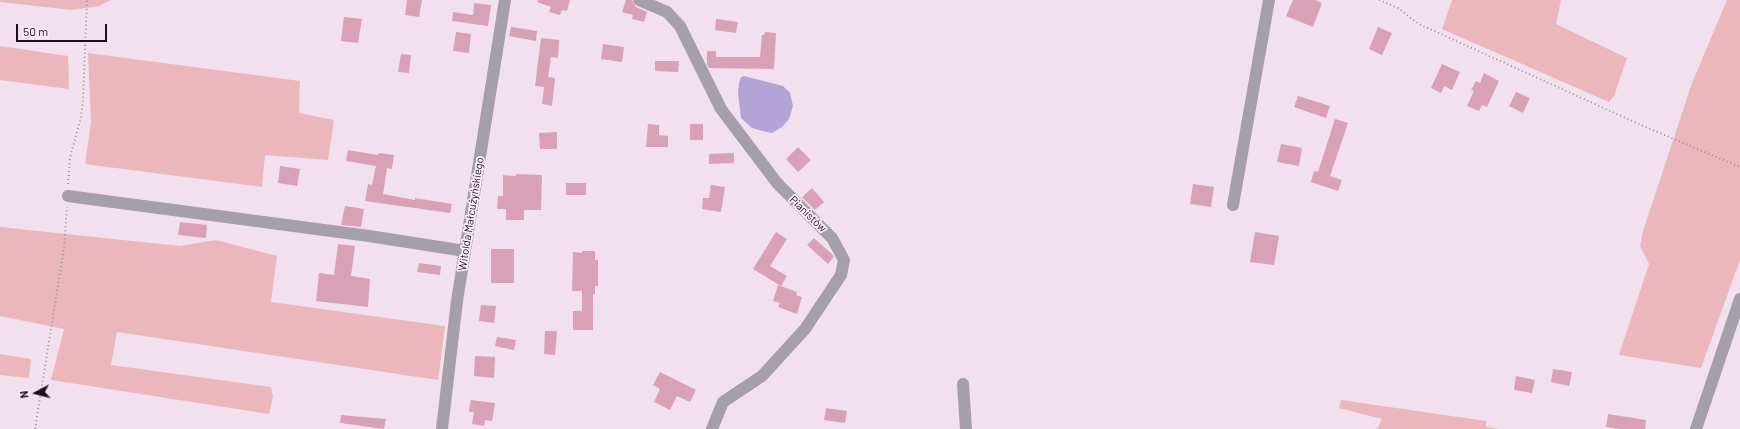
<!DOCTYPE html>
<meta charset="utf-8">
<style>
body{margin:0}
#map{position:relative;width:1740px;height:429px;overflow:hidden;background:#f3e0ee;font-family:Barlow,sans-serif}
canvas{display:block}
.north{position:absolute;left:16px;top:373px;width:40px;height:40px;-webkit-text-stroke:3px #feeffa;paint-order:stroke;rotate:263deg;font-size:11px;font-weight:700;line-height:16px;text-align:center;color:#181216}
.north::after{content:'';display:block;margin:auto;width:14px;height:18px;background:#181216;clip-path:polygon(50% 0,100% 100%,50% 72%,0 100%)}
.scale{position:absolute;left:16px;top:24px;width:91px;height:18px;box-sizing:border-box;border:2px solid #181216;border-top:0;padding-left:5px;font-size:12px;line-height:14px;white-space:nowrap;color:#181216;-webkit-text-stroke:3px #feeffa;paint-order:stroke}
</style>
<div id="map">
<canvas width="1740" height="429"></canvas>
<div class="north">N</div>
<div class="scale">50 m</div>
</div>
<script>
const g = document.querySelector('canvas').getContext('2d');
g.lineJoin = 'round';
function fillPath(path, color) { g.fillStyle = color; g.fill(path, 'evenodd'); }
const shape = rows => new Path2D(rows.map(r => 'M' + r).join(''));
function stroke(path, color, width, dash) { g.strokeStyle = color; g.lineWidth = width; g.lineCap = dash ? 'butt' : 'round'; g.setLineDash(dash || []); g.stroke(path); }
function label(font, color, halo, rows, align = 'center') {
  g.font = font + ' Barlow,sans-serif'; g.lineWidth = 3.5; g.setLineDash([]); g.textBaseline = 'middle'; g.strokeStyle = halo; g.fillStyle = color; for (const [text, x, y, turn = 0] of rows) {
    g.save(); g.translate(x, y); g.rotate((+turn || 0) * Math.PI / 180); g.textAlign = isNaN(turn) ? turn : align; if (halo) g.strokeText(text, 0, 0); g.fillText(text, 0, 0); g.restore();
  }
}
fillPath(shape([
 [0,0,111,0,99,6,72,10,0,2],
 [1452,0,1561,0,1556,24,1627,58,1614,96,1609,102,1442,29],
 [1727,0,1740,0,1740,260,1701,368,1619,355,1649,264,1640,246,1643,231,1692,83],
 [0,46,68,56,69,89,0,80],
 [88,53,300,81,299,113,334,120,328,160,265,155,262,187,85,164,91,122],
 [0,227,180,246,216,240,277,256,271,302,445,326,438,380,117,332,111,365,271,387,273,397,269,414,51,380,64,329,0,316],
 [0,354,31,359,29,378,0,375],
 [1341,400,1486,421,1486,427,1499,429,1377,429,1382,419,1339,408]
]), '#ecb7bc');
fillPath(shape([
 [744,76,783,86,790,93,793,106,789,119,782,127,772,133,762,131,752,128,741,118,738,93,739,83,741,77]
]), '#b2a5d6');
fillPath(shape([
 [407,0,422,0,419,17,405,15],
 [538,0,570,0,567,11,562,10,560,15,549,12,551,7,537,2],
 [626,0,632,0,636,7,647,12,644,22,632,19,633,15,622,12],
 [1293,0,1315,0,1322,3,1313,27,1286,16],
 [474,3,491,5,488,26,452,21,453,12,473,15],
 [344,17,362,19,358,43,341,41],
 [716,19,738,22,736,33,715,30],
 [511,27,537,31,536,41,509,36],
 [1378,27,1392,33,1382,55,1369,49],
 [456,32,471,34,469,53,453,51],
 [765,32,776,33,774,69,709,68,707,64,707,51,716,51,716,57,760,57,762,35,764,35],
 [541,38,559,40,558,58,551,57,548,77,555,78,552,106,542,104,544,87,535,86],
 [603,44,624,47,622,62,601,59],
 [401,54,411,55,409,73,398,72],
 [655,61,679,61,678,72,655,71],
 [1442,64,1460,72,1452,90,1444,86,1441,93,1431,88],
 [1484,73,1499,81,1487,107,1482,105,1479,111,1467,106,1474,91,1471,90,1476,81,1480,83],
 [1516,92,1530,98,1523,113,1509,106],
 [1298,96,1330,106,1326,118,1294,107],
 [1335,119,1348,123,1330,176,1342,180,1338,191,1311,182,1314,171,1318,172],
 [648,124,659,125,659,135,668,136,668,147,646,147],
 [690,124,703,124,703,140,690,140],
 [557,132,557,149,540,149,539,133],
 [1281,144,1302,148,1299,166,1277,162],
 [798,147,811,160,798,172,786,159],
 [348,150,378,155,379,153,394,155,392,169,387,168,383,194,415,200,415,198,452,204,450,213,365,201,368,184,372,185,376,166,346,161],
 [734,153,734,163,709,164,709,154],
 [280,166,300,169,297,186,278,183],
 [516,174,542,175,541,210,524,210,524,220,506,220,506,209,497,209,498,196,503,196,503,175,516,176],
 [566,183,586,183,586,195,566,195],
 [1193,184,1214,187,1211,207,1190,204],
 [711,185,725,187,721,212,702,209,703,198,709,198],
 [812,188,824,202,815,210,802,197],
 [345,206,364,209,361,227,341,225],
 [180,222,207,225,206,238,178,235],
 [776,232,787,239,770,266,787,276,781,286,753,269],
 [1255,232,1279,236,1274,265,1250,262],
 [814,238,832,254,834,257,828,264,807,245],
 [338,244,355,246,351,276,370,279,368,307,316,301,319,273,334,275],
 [491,249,514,249,514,283,491,283],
 [582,251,595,251,595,260,598,260,598,286,595,286,595,294,593,294,593,330,573,330,573,311,582,311,582,291,572,291,573,252,582,253],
 [419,263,441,266,440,275,417,272],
 [778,285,797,292,796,295,802,297,797,314,778,307,780,303,773,301],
 [481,305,496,306,494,323,479,321],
 [545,331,557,331,555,355,544,354],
 [497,337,516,340,514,350,495,346],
 [475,356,495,357,494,378,474,376],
 [1553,369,1572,372,1569,386,1551,382],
 [660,372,696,390,690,402,677,396,670,410,654,402,660,389,653,385],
 [1516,376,1535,380,1532,393,1514,390],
 [471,400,495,403,492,421,485,420,484,426,472,424,474,412,470,412,469,410],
 [826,408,847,411,845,423,824,420],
 [1608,414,1646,420,1645,429,1620,429,1606,427],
 [341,415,386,419,384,429,340,423]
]), '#d8a1b6');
stroke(shape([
 [1379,0,1398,8,1419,24,1641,125,1740,167],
 [68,184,70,158,81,117,83,100,87,0],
 [35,429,64,248,67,207]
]), '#9c8e98', 2, [1, 3]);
stroke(shape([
 [639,0,667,12,680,26,721,109,777,183,832,238,844,260,841,275,805,329,762,376,723,402,712,429],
 [68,196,369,236,465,251],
 [1233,205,1269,0],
 [963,384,966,429],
 [442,429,457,301,505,0],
 [1696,429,1740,299]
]), '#a5a0a7', 12);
label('11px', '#181216', '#feeffa', [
 ["Witolda Małcużyńskiego",471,214,-81],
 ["Pianistów",808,214,44]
]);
</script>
